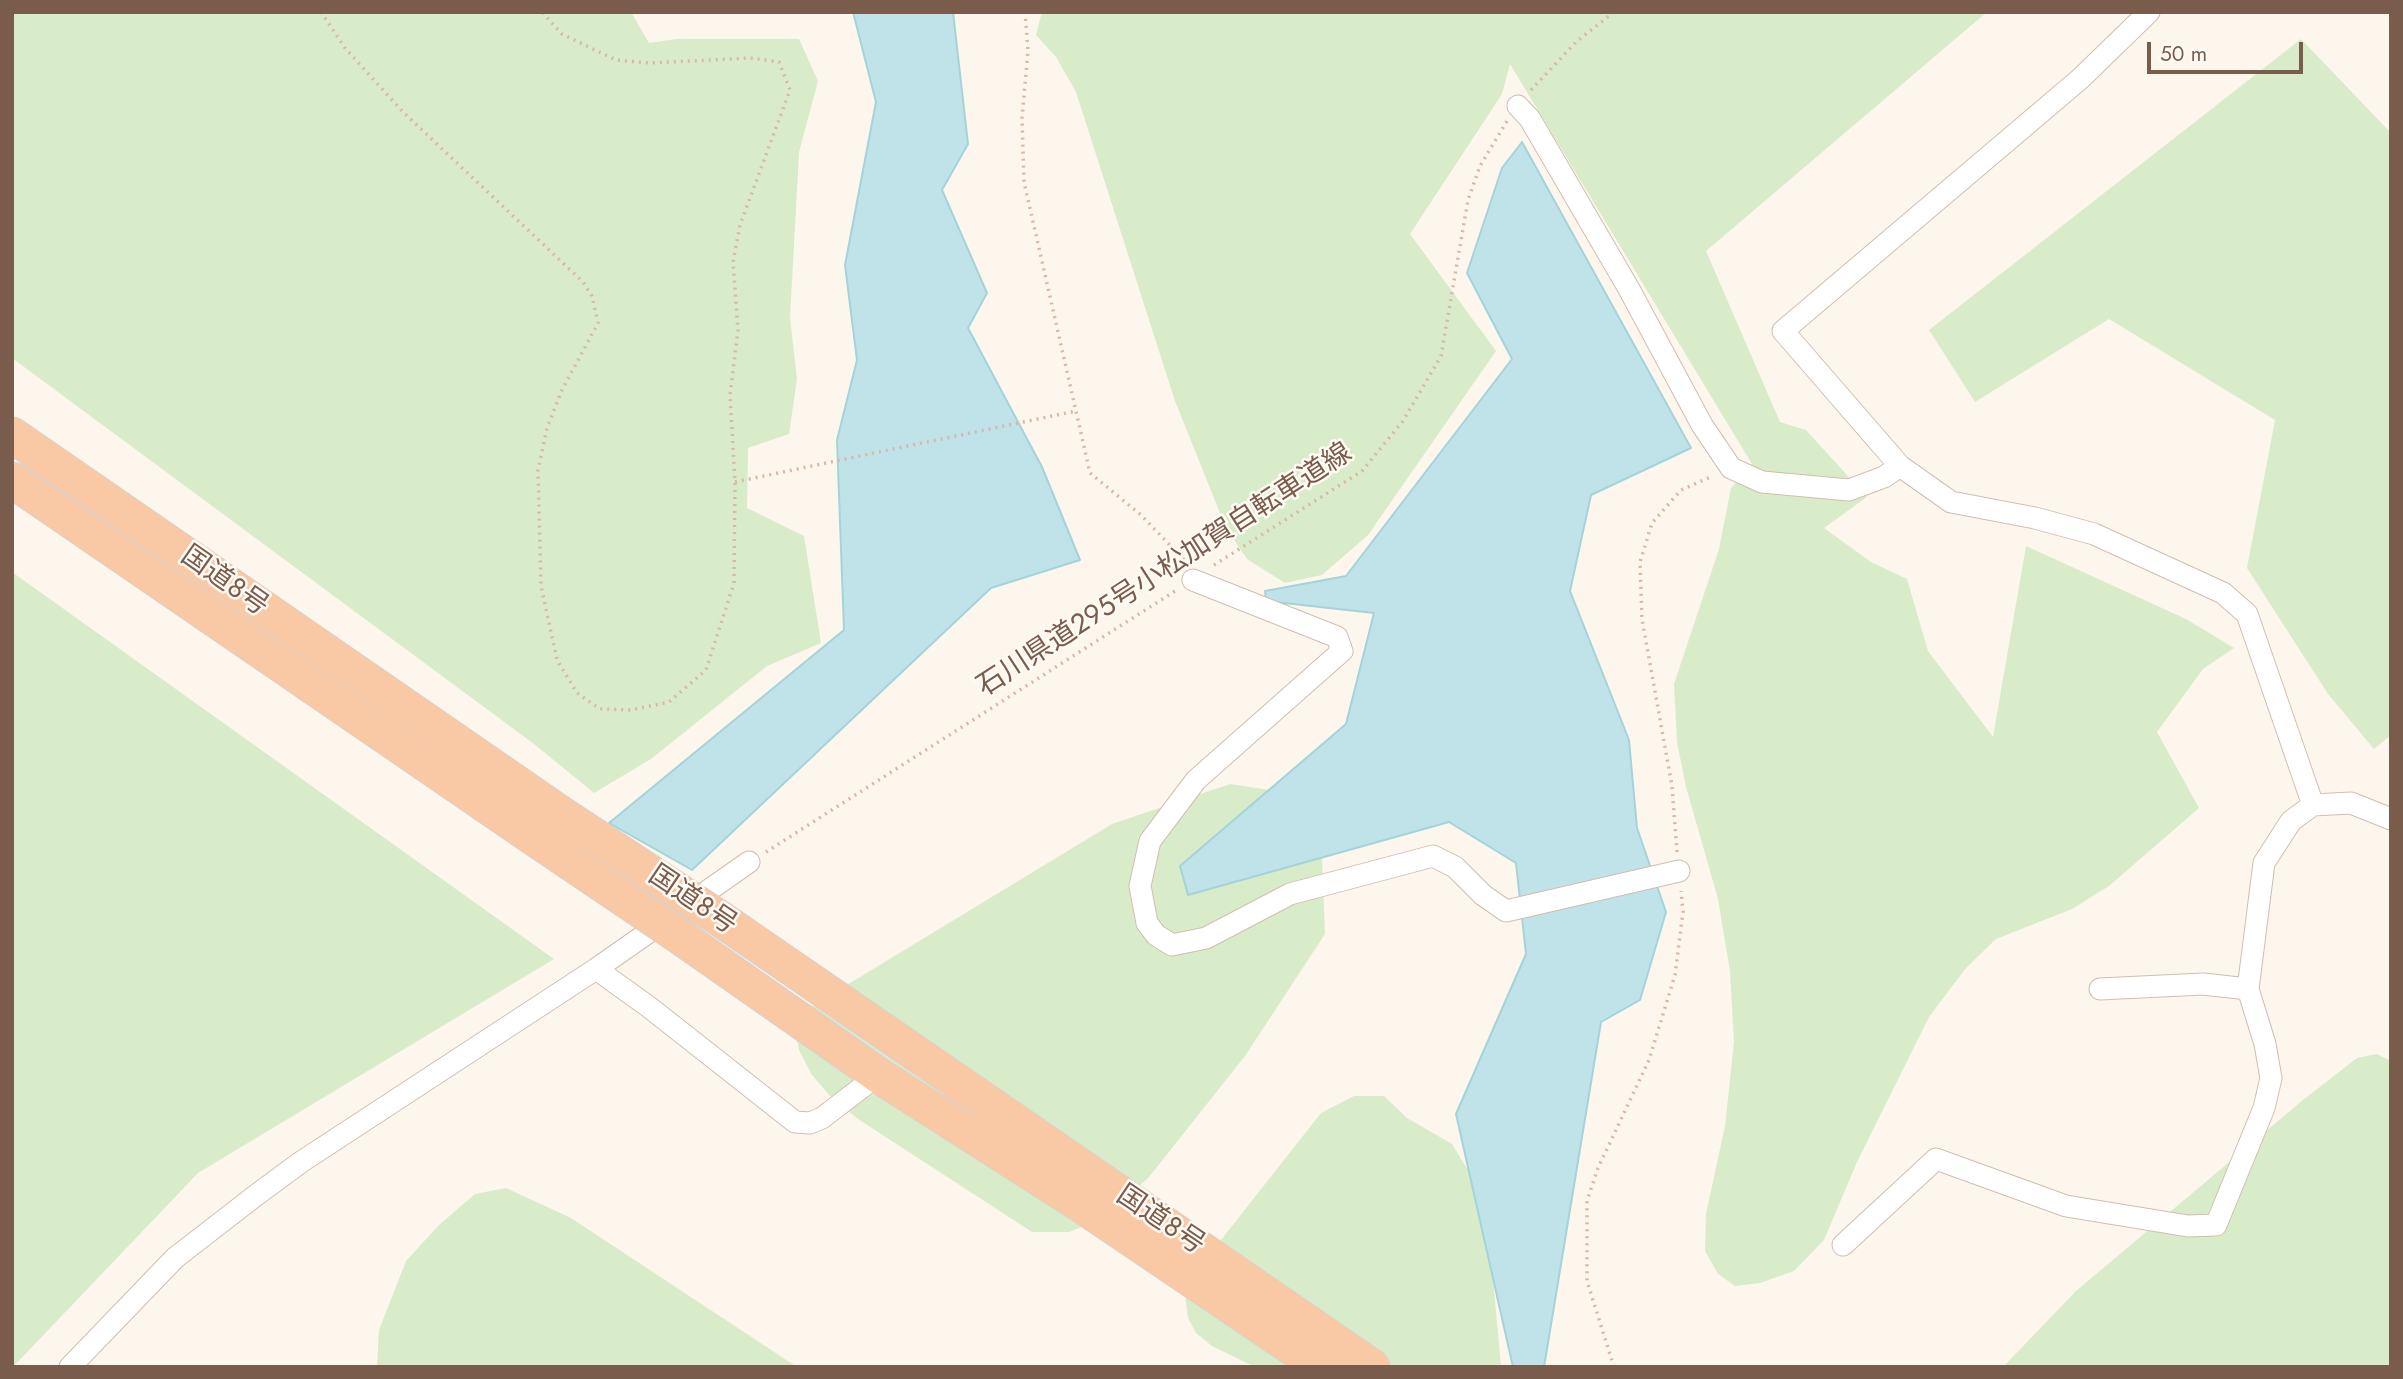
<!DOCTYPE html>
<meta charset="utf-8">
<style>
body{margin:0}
#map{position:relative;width:2403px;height:1379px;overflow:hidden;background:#fdf6ec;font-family:Jost,sans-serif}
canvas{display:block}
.frame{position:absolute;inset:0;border:14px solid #7a5c4d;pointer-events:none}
.scale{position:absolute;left:2147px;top:42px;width:156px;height:32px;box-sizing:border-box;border:4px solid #7a5c4d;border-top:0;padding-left:9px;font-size:21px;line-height:24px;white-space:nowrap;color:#7a5c4d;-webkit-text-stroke:5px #fffaf3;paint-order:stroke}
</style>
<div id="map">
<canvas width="2403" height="1379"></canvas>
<div class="frame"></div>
<div class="scale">50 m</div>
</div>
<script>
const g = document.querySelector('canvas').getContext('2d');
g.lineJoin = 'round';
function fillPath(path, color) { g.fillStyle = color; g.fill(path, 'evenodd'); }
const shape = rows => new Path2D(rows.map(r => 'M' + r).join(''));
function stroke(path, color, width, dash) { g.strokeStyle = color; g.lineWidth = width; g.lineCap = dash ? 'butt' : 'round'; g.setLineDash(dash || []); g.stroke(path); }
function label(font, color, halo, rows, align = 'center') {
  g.font = font + ' Jost,"Noto Sans JP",sans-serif'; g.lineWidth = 5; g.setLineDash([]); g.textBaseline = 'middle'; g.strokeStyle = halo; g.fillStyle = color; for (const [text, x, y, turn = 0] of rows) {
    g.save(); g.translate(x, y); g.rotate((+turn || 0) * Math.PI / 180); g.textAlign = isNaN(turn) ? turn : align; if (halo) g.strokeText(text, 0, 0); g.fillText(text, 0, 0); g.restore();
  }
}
fillPath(shape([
 [12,12,631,12,649,43,676,39,799,39,818,81,799,152,790,318,797,379,789,434,748,448,747,508,804,536,821,643,767,666,651,759,594,793,534,744,12,358],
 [1042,12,1987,12,1706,251,1780,422,1806,430,1867,497,1824,528,1871,562,1907,579,1928,651,1993,737,2026,546,2186,619,2234,648,2203,669,2157,732,2199,808,2109,886,2072,909,1996,939,1966,968,1929,1017,1857,1162,1824,1240,1794,1271,1760,1283,1735,1286,1718,1274,1705,1251,1706,1214,1725,1126,1734,1042,1730,971,1718,899,1686,787,1677,742,1674,684,1719,549,1731,488,1752,464,1510,64,1502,94,1410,234,1496,351,1368,535,1322,575,1285,583,1247,559,1226,528,1175,401,1076,92,1056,57,1036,35],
 [2301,39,2391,133,2391,735,2374,749,2328,694,2247,568,2275,420,2109,319,1975,402,1929,330],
 [12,572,554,959,198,1173,13,1367],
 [1230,784,1276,791,1321,833,1325,934,1245,1056,1149,1177,1106,1217,1069,1232,1032,1232,858,1119,829,1095,812,1075,799,1050,794,1027,804,1011,1112,824],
 [2377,1054,2391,1061,2391,1367,2003,1367,2076,1291,2303,1100,2357,1058],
 [1354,1096,1384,1096,1407,1118,1452,1144,1471,1175,1492,1267,1501,1367,1255,1367,1212,1346,1196,1333,1188,1318,1184,1287,1321,1113],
 [506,1188,571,1218,797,1367,377,1367,379,1330,406,1261,439,1225,475,1194]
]), '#d8ecc9');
const water = shape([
 [853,12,953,12,968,144,942,190,987,293,968,328,1042,467,1080,560,991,588,692,870,609,823,844,630,837,440,857,360,845,265,876,102,853,12],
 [1522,142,1691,448,1591,495,1570,591,1629,740,1637,828,1666,912,1640,1000,1601,1022,1544,1367,1513,1367,1456,1114,1526,954,1516,863,1449,822,1188,895,1180,866,1346,724,1374,613,1266,601,1265,591,1346,576,1512,359,1467,273,1502,168,1522,142]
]);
fillPath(water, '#bfe3e8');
stroke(water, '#a5d3da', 2);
const minor = shape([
 [2149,12,2080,79,1783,331,1900,466,1951,502,2035,518,2094,534,2223,593,2247,614,2313,805],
 [1518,106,1530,119,1629,289,1702,425,1731,468,1762,482,1849,490,1884,477,1900,466],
 [1193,580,1337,637,1342,651,1196,780,1150,841,1140,886,1147,923,1156,935,1172,945,1206,938,1290,894,1433,856,1455,867,1483,895,1506,911,1679,871],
 [596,969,649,1007,795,1122,810,1123,822,1118,878,1075],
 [2100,989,2203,984,2248,989],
 [1843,1245,1936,1159,2066,1206,2188,1226,2216,1225,2264,1108,2271,1078,2265,1044,2248,989,2264,863,2291,821,2313,805,2351,803,2391,819],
 [70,1367,175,1258,255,1196,301,1162,596,969,749,862]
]);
const trunk = shape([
 [12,435,561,814],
 [12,480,540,842],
 [722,920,1372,1367],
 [685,940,878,1075,1083,1206,1321,1367]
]);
stroke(minor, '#d1beb0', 23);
stroke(trunk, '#dad1cd', 37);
stroke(shape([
 [321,12,345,48,402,111,583,282,592,296,598,323,562,390,547,428,538,470,541,586,557,660,577,693,600,709,631,710,669,702,706,670,734,583,735,482,730,395,738,330,733,262,740,225,790,90,779,62,750,58,650,63,616,60,562,34,542,12],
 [1025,12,1028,51,1022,118,1024,182,1090,473,1141,515,1186,562],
 [1531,90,1577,41,1614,12],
 [735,482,1076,411],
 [1214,565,1362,471,1403,421,1441,356,1468,200,1480,166,1507,121],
 [766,852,1175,591],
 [1677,852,1672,786,1642,619,1640,562,1652,523,1681,490,1713,476],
 [1614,1367,1587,1281,1587,1201,1598,1168,1649,1060,1675,975,1683,912,1681,891]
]), '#d9b8a5', 3.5, [2, 5]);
stroke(minor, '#fff', 21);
stroke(trunk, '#f9c8a4', 35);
const trunkBridge = shape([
 [561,814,722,920],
 [540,842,685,940]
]);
stroke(trunkBridge, '#dad1cd', 37, []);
stroke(trunkBridge, '#f9c8a4', 35);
label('28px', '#7a5c4d', '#fffaf3', [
 ["石川県道295号小松加賀自転車道線",1165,571,-33],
 ["国道8号",224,582,35],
 ["国道8号",692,901,34],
 ["国道8号",1160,1221,34]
]);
</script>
